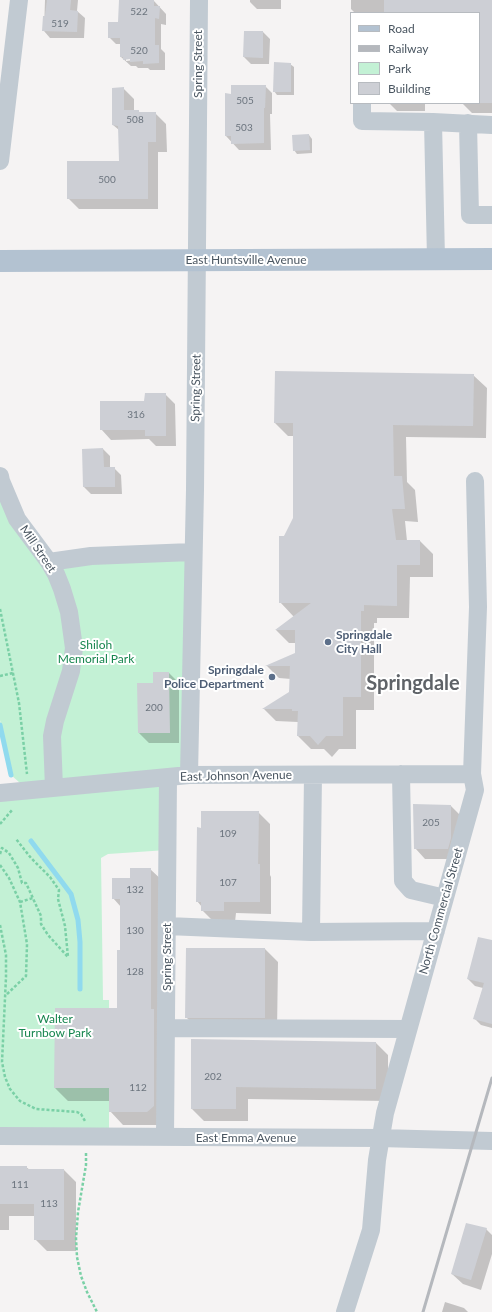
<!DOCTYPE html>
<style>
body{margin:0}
#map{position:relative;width:492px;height:1312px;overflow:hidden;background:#f5f3f3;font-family:Lato,sans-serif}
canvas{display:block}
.legend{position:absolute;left:350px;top:12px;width:130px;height:92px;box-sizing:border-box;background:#fff;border:1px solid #b7bbc0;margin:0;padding:5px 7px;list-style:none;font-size:12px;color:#4a5661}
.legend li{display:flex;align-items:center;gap:8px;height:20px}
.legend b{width:20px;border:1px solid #b7bbc0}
</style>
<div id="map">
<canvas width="492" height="1312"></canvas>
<ul class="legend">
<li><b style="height:5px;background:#b3c2d1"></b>Road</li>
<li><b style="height:5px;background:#b5b8bd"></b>Railway</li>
<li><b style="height:11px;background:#c3f1d5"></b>Park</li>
<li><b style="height:11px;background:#cdcfd5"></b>Building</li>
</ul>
</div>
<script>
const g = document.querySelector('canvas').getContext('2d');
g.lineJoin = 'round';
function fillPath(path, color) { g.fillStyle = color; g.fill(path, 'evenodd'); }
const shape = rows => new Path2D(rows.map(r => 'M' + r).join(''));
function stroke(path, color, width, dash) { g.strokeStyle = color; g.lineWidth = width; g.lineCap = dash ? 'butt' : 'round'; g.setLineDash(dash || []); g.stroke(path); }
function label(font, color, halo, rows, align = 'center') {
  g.font = font + ' Lato,sans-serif'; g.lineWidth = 4; g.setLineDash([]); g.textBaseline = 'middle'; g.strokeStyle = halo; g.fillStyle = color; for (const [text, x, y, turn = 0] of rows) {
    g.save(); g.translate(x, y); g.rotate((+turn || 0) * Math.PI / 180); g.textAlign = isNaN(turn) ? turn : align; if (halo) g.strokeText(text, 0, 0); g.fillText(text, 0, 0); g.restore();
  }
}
fillPath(shape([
 [0,480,49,562,192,552,189,775,168,778,167,850,108,854,101,858,103,1000,109,1000,109,1137,0,1136,0,793,28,790,11,775,0,720]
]), '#c3f1d5');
fillPath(shape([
 [45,0,78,0,77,11,85,18,84,38,50,38,44,31],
 [250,0,281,0,281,9,257,9,250,2],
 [351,0,492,0,492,113,472,113,462,103,479,103,479,13,355,13,351,9],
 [154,1,166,14,166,25,161,24,161,49,165,53,165,70,150,70,148,68,138,68,136,66,131,66,121,57,121,44,116,44,109,37,119,23],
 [135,58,135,60,126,61,126,59],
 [263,32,270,39,269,64,251,64,244,57],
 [290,64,294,67,294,95,277,95,274,91],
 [265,86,272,93,272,114,270,114,271,150,239,150,226,136,232,95],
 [123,88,134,99,134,111,138,111,141,113,155,113,166,124,167,152,158,152,158,209,79,209,68,198,120,162,119,130,113,125],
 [389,103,425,103,425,111,397,111],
 [309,135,312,139,312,153,297,154,294,150],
 [473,375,487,388,486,438,406,437,407,482,415,490,418,522,405,521,407,541,420,541,433,554,433,577,410,577,409,618,377,618,377,623,374,623,374,710,356,710,356,749,339,749,332,757,324,749,311,749,298,736,298,722,276,721,264,709,290,693,291,679,279,678,267,666,296,654,296,643,289,643,276,630,294,617,280,602,284,537,294,519,294,436,288,436,275,423],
 [165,394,175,404,176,446,156,446,149,439,111,440,101,429,145,402],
 [103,449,110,456,110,468,114,468,121,475,122,494,91,494,84,487,83,450],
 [169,673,179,683,179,743,149,743,139,733,154,684],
 [451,806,461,816,458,859,425,859,415,848],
 [258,812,270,824,270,875,271,877,271,914,236,913,235,922,214,922,202,910,202,907,197,901],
 [150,869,164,882,160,1125,123,1125,110,1111,110,1101,68,1101,55,1088,118,1009,121,951,121,907,113,898,131,879],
 [492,942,492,1028,481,1025,474,1018,483,988,475,986,468,979],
 [265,949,278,962,277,1031,199,1030,186,1017],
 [192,1040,376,1043,388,1055,388,1101,248,1099,248,1121,204,1121,192,1109],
 [0,1167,26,1167,30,1170,64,1170,76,1182,76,1251,47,1251,35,1239,35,1216,9,1216,9,1230,0,1230],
 [486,1229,492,1235,492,1254,481,1290,463,1284,452,1274],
 [445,1302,464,1308,468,1312,442,1312]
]), '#0003');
stroke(shape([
 [0,725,11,775],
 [31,841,71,894,78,920,80,942,80,989]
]), '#90daee', 5);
fillPath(shape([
 [47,0,71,0,70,10,78,11,77,32,42,31,43,16,45,16],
 [119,0,154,0,154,6,160,6,159,19,155,18,155,45,159,45,159,63,143,64,143,61,130,62,130,59,123,60,123,57,120,57,120,38,108,38,108,22,118,22],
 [384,0,492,0,492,103,479,103,479,13,384,13],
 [244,31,263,31,263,58,243,57],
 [274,62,291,63,291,92,273,92],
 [231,85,266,85,265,108,264,108,264,143,231,144,231,136,225,136,225,93,231,94],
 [124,87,124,110,139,110,139,112,156,112,156,142,148,142,148,199,67,199,67,161,119,161,118,126,112,125,112,88],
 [309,134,310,150,293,151,292,135],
 [275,371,474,374,473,426,393,425,394,476,402,476,405,509,392,509,396,540,420,540,420,565,397,565,397,606,364,605,364,611,361,611,361,697,343,697,343,736,326,736,318,745,310,736,297,736,298,711,292,711,292,709,262,709,289,692,290,666,265,666,295,653,295,630,275,630,311,603,279,603,279,536,284,536,293,518,293,423,274,423],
 [145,393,166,393,166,436,145,436,145,430,100,430,100,401,144,401],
 [103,448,104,467,115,467,115,487,83,487,82,449],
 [153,672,169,672,170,733,138,733,137,683,153,683],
 [413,804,451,805,451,838,448,849,414,849],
 [201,811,259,811,258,864,260,864,260,902,224,902,224,911,201,911,201,902,196,902,197,827,201,828],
 [130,868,151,868,151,1009,154,1009,154,1106,147,1112,109,1112,109,1088,54,1088,55,1008,117,1008,117,950,120,950,120,899,112,899,112,878,130,878],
 [478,937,492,940,492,1024,473,1019,484,983,467,979],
 [186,948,265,948,265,1018,185,1018],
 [191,1039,376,1042,376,1089,236,1087,236,1109,191,1109],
 [0,1166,27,1166,27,1169,64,1169,64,1240,34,1240,34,1204,0,1204],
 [466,1223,487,1228,471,1280,451,1274]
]), '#cdcfd5');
stroke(shape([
 [0,609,19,703,27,774],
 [0,676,13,673],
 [0,824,13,809],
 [0,854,2,848,9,853,18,868,22,883,26,883,41,916,41,924,48,935,68,957,65,926,58,899,59,890,50,877,31,858,16,839],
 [0,865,9,878,20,902,27,944,26,976,6,995],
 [20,902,33,898],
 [0,925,6,955,6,977,2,1062,5,1077,10,1089,20,1101,36,1109,77,1112,81,1114,85,1121],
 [86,1153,86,1165,78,1212,76,1238,77,1257,81,1276,87,1292,97,1312]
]), '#7ad0a6', 2.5, [3, 2]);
stroke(shape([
 [362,103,362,121,433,122],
 [468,123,470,215,492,215],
 [0,161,19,0],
 [436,259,433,122,492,125],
 [0,476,1,481,17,519,49,562,56,574,62,589,69,612,74,648,71,671,55,721,52,736,54,788],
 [49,562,91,556,192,552],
 [401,774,403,881,411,890,445,898],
 [189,775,195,490,199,0],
 [0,793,189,775,472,774],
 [167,926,311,932,436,931],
 [311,932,313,775],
 [166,1028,407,1029],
 [0,1136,379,1138,492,1141],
 [165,1137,168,778],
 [345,1312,371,1230,377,1160,385,1113,475,790,472,774,478,607,475,481]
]), '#c1cad2', 18);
stroke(shape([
 [0,261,492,259]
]), '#b3c2d1', 22);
stroke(shape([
 [423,1312,492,1078]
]), '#b5b8bd', 3);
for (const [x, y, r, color] of [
 [328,642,4,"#5c6f8a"],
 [272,677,4,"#5c6f8a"]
]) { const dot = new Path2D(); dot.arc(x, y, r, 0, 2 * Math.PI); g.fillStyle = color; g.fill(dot); stroke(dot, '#fff', 1.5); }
label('10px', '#6b747e', null, [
 ["522",139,12],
 ["519",60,24],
 ["520",139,51],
 ["505",245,101],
 ["508",135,120],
 ["503",244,128],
 ["500",107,180],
 ["316",136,415],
 ["200",154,708],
 ["205",431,823],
 ["109",228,834],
 ["107",228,883],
 ["132",135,890],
 ["130",135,931],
 ["128",135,972],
 ["202",213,1077],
 ["112",138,1088],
 ["111",20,1185],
 ["113",49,1204]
]);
label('12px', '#4a5661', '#fff', [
 ["Spring Street",198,64,-90],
 ["East Huntsville Avenue",246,260],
 ["Spring Street",196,388,-89],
 ["Mill Street",38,549,56],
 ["East Johnson Avenue",236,776,-1],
 ["North Commercial Street",441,911,-74],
 ["Spring Street",167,957,-90],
 ["East Emma Avenue",246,1138]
]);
label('bold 12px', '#4e5e75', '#fff', [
 ["Springdale",336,635],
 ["City Hall",336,649],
 ["Springdale",264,670,"right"],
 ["Police Department",264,684,"right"]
], 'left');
label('12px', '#17864f', '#fff', [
 ["Shiloh",96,645],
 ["Memorial Park",96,659],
 ["Walter",55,1019],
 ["Turnbow Park",55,1033]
]);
label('bold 20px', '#5f6368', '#fff', [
 ["Springdale",413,684]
]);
</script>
